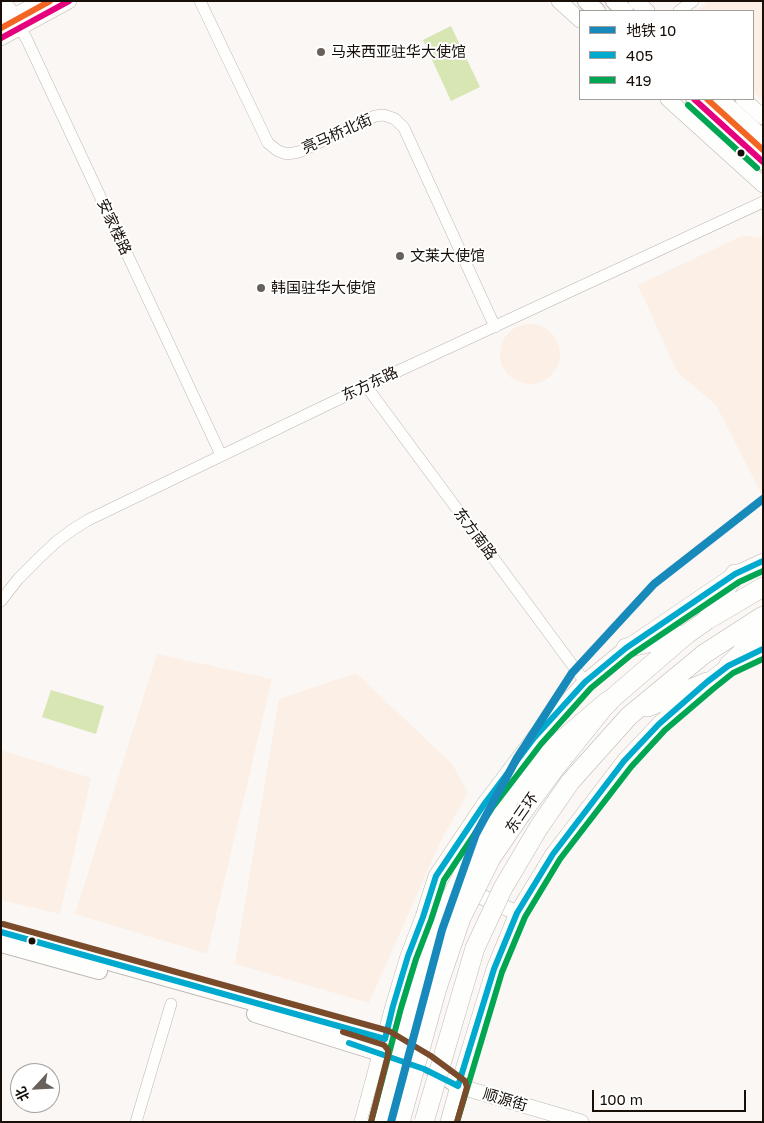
<!DOCTYPE html>
<meta charset="utf-8">
<style>
body{margin:0}
#map{position:relative;width:764px;height:1123px;overflow:hidden;background:#faf7f4;font-family:"Golos Text","Noto Sans SC",sans-serif}
canvas{display:block}
.frame{position:absolute;inset:0;border:2px solid #180f08;pointer-events:none}
.legend{position:absolute;left:579px;top:10px;width:175px;height:90px;box-sizing:border-box;background:#fff;border:1px solid #a39f9c;margin:0;padding:6px 9px;list-style:none;font-size:15px;color:#180f08}
.legend li{display:flex;align-items:center;gap:10px;height:25px}
.legend b{width:25px;border:1px solid #a39f9c}
.north{position:absolute;left:10px;top:1063px;width:50px;height:50px;box-sizing:border-box;background:#fff;border:1px solid #a39f9c;border-radius:50%;rotate:245deg;font-size:14px;font-weight:700;line-height:20px;text-align:center;color:#180f08}
.north::after{content:'';display:block;margin:auto;width:18px;height:22px;background:#67605b;clip-path:polygon(50% 0,100% 100%,50% 72%,0 100%)}
.scale{position:absolute;left:592px;top:1090px;width:154px;height:22px;box-sizing:border-box;border:2px solid #180f08;border-top:0;padding-left:6px;font-size:15px;line-height:18px;white-space:nowrap;color:#180f08;-webkit-text-stroke:4px #fff;paint-order:stroke}
</style>
<div id="map">
<canvas width="764" height="1123"></canvas>
<div class="frame"></div>
<ul class="legend">
<li><b style="height:6px;background:#178abb"></b>地铁 10</li>
<li><b style="height:6px;background:#00a9ce"></b>405</li>
<li><b style="height:6px;background:#00a651"></b>419</li>
</ul>
<div class="north">北</div>
<div class="scale">100 m</div>
</div>
<script>
const g = document.querySelector('canvas').getContext('2d');
g.lineJoin = 'round';
function fillPath(path, color) { g.fillStyle = color; g.fill(path, 'evenodd'); }
const shape = rows => new Path2D(rows.map(r => 'M' + r).join(''));
function stroke(path, color, width, dash) { g.strokeStyle = color; g.lineWidth = width; g.lineCap = dash ? 'butt' : 'round'; g.setLineDash(dash || []); g.stroke(path); }
function label(font, color, halo, rows, align = 'center') {
  g.font = font + ' "Golos Text","Noto Sans SC",sans-serif'; g.lineWidth = 4; g.setLineDash([]); g.textBaseline = 'middle'; g.strokeStyle = halo; g.fillStyle = color; for (const [text, x, y, turn = 0] of rows) {
    g.save(); g.translate(x, y); g.rotate((+turn || 0) * Math.PI / 180); g.textAlign = isNaN(turn) ? turn : align; if (halo) g.strokeText(text, 0, 0); g.fillText(text, 0, 0); g.restore();
  }
}
fillPath(shape([
 [709,1,763,1,763,101,753,92,753,11,696,11],
 [744,235,763,238,763,497,716,405,677,372,638,285],
 '500 354a30 30 0 1 1 60 0a30 30 0 1 1-60 0Z',
 [157,654,272,679,207,954,75,914],
 [356,673,452,764,468,793,441,840,369,1003,235,964,279,699],
 [1,750,91,778,60,914,1,900]
]), '#fcefe6');
fillPath(shape([
 [451,26,480,87,451,101,423,40],
 [51,690,104,706,96,734,42,717]
]), '#d7e6b2');
const minor = shape([
 [200,1,268,143,278,151,287,154,299,152,375,116,384,115,395,119,404,128,495,327],
 [679,11,693,1],
 [16,20,27,40,221,455],
 [366,386,585,682],
 [1,601,18,579,38,559,56,542,72,530,88,520,366,386,763,202],
 [136,1122,171,1004]
]);
const tertiary = shape([
 [2,1,14,16],
 [559,1,580,20],
 [636,1,647,11],
 [1,23,42,1],
 [1,38,69,1],
 [668,99,763,185],
 [743,99,763,117],
 [436,876,517,913],
 [458,1086,581,1122],
 [362,1122,393,1006,408,956,423,917,436,876,485,803,534,738,585,682,626,648,735,574,763,561],
 [448,1122,458,1086,494,969,517,913,553,854,624,761,659,724,707,682,728,666,763,649]
]);
const secondary = shape([
 [586,1,597,11],
 [614,1,625,11],
 [694,99,763,162],
 [720,99,763,138],
 [1,932,385,1039,426,1063,458,1086],
 [1,944,99,971],
 [255,1014,380,1053,406,1062]
]);
const trunk = shape([
 [708,618,735,574],
 [626,648,683,635],
 [728,666,763,631],
 [648,707,707,682],
 [521,814,555,768,608,702,687,634,707,620,763,587],
 [539,827,570,782,629,716,704,654,763,616]
]);
const motorway = shape([
 [509,797,552,750,608,702]
]);
stroke(minor, '#beb8b3', 12);
stroke(tertiary, '#beb8b3', 16);
stroke(secondary, '#beb8b3', 18);
stroke(trunk, '#beb8b3', 20);
stroke(motorway, '#beb8b3', 22);
stroke(minor, '#fefefd', 11);
stroke(tertiary, '#fefefd', 15);
stroke(secondary, '#fefefd', 16);
stroke(trunk, '#fefefd', 19);
stroke(motorway, '#fefefd', 21);
const trunkBridge = shape([
 [400,1122,437,988,461,918,491,858,521,814],
 [424,1122,475,948,503,888,539,827]
]);
const motorwayBridge = shape([
 [378,1122,418,979,442,918,475,853,509,797]
]);
stroke(trunkBridge, '#beb8b3', 20, []);
stroke(motorwayBridge, '#beb8b3', 22, []);
stroke(trunkBridge, '#fefefd', 19);
stroke(motorwayBridge, '#fefefd', 21);
stroke(shape([
 [1,932,385,1039,393,1006,408,956,423,917,436,876,485,803,534,738,585,682,626,648,735,574,763,561],
 [349,1043,424,1069,458,1086,494,969,517,913,553,854,624,761,659,724,707,682,728,666,763,649]
]), '#00a9ce', 6);
stroke(shape([
 [688,105,757,168],
 [371,1122,401,1008,416,959,431,920,444,880,492,808,541,744,591,688,631,655,739,582,763,571],
 [457,1122,502,972,525,917,560,859,631,767,665,730,713,689,733,673,763,659]
]), '#00a651', 6);
stroke(shape([
 [3,924,389,1031,431,1056,465,1081,467,1087,457,1122],
 [343,1032,384,1045,388,1050,388,1055,371,1122]
]), '#7a4b2a', 6);
stroke(shape([
 [1,38,69,1],
 [694,99,763,162]
]), '#e5007d', 6);
stroke(shape([
 [1,28,50,1],
 [707,99,763,150]
]), '#f26522', 6);
stroke(shape([
 [391,1122,442,930,476,834,517,758,572,673,654,584,763,499]
]), '#178abb', 8);
for (const [x, y, r, color] of [
 [321,52,5,"#67605b"],
 [741,153,4.5,"#180f08"],
 [400,256,5,"#67605b"],
 [261,288,5,"#67605b"],
 [32,941,4.5,"#180f08"]
]) { const dot = new Path2D(); dot.arc(x, y, r, 0, 2 * Math.PI); g.fillStyle = color; g.fill(dot); stroke(dot, '#fff', 2); }
label('15px', '#180f08', '#fff', [
 ["马来西亚驻华大使馆",331,52],
 ["文莱大使馆",410,256],
 ["韩国驻华大使馆",271,288]
], 'left');
label('15px', '#180f08', '#fff', [
 ["亮马桥北街",337,134,-24],
 ["安家楼路",114,227,65],
 ["东方东路",370,384,-25],
 ["东方南路",475,534,53],
 ["东三环",522,813,-55],
 ["顺源街",505,1100,16]
]);
</script>
